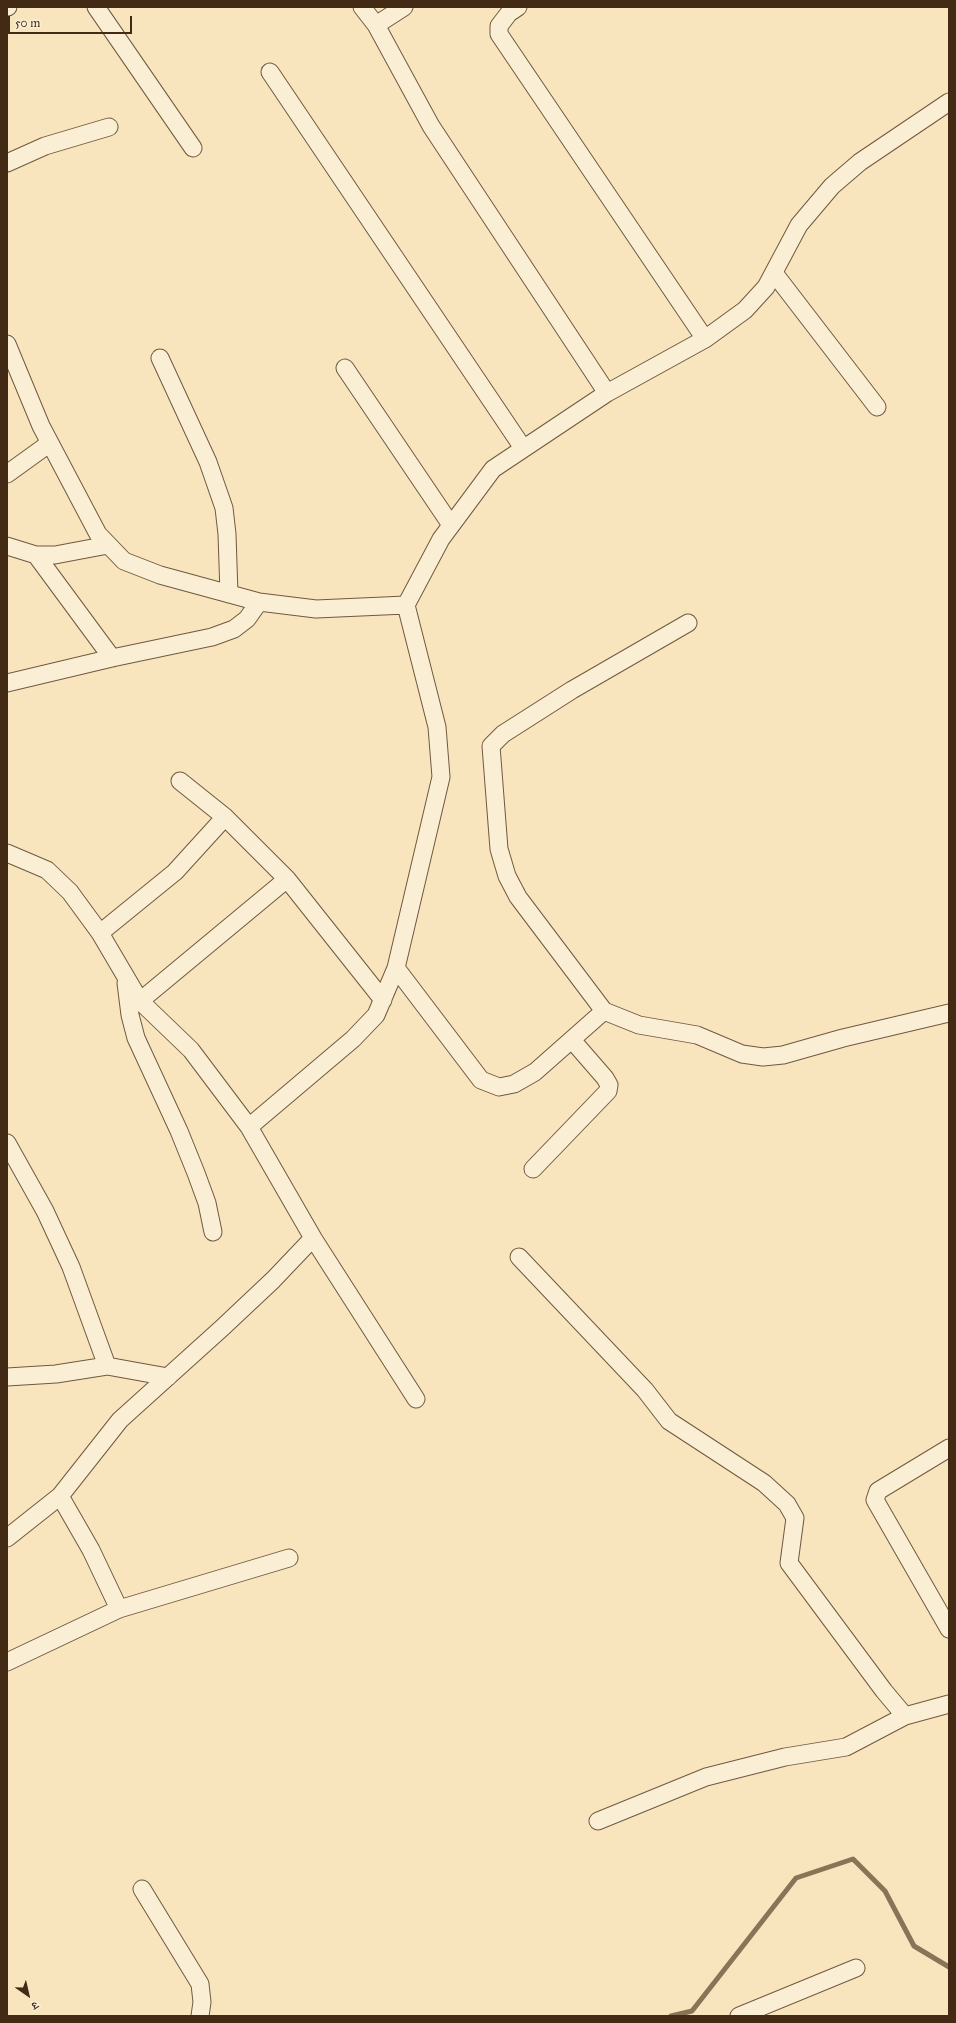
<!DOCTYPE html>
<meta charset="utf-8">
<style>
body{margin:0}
#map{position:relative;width:956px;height:2023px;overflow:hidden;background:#f8e5be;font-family:"IM FELL Great Primer","Noto Serif Devanagari",serif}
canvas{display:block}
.frame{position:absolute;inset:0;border:8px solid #422a14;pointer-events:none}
.north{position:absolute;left:8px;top:1975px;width:40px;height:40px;-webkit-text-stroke:3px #faeed5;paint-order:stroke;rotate:146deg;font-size:11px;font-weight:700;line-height:16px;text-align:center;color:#422a14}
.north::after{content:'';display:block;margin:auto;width:14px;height:18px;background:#422a14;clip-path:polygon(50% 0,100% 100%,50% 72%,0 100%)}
.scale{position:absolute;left:8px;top:16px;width:124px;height:18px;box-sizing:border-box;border:2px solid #422a14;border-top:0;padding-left:5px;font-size:12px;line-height:14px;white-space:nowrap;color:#422a14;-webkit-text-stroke:3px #faeed5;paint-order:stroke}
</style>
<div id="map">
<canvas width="956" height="2023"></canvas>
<div class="frame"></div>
<div class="north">उ</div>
<div class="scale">50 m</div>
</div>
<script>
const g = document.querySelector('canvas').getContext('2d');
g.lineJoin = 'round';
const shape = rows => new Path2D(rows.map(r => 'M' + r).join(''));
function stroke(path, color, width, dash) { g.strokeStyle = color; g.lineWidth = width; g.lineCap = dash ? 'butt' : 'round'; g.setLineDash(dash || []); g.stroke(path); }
stroke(shape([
 [671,2016,692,2011,796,1878,853,1859,885,1891,914,1946,949,1967]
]), '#8a7457', 5);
const street = shape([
 [7,7,8,7],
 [96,7,193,148],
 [362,7,376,25,431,126,607,393],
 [518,7,509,13,499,26,499,34,705,339],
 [376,25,404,7],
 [270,72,523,448],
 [7,163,45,146,109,127],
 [774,273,877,407],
 [7,344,41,426,98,534,124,561,160,575,259,602,316,609,406,605],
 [160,358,208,462,224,508,227,534,229,594],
 [345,368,451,525],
 [7,474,50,443],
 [7,546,36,555,55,555,108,545],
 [36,555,112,658],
 [688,623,572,690,503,734,491,746,499,849,507,876,518,897,604,1011,639,1025,697,1035,742,1054,763,1057,783,1055,843,1038,949,1013],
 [7,683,112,658,212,637,234,629,247,619,259,602],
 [180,781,225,817,287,879,383,1000],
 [7,853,47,870,70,892,100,933,140,1001,191,1050,249,1127],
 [100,933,175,872,225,817],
 [396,968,481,1080,499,1087,514,1084,535,1072,604,1011],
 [126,983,130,1015,136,1038,179,1131,196,1173,207,1203,213,1232],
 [140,1001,287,879],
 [7,1143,45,1211,71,1267,107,1366],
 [533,1169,608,1091,609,1085,605,1078,572,1040],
 [313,1238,416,1399],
 [519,1257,645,1390,669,1421,764,1483,787,1504,795,1518,789,1563,884,1691,905,1716,949,1704],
 [7,1377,56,1374,107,1366,168,1377],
 [949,1448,878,1491,875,1500,949,1629],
 [60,1496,91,1550,119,1609],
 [7,1538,60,1496,120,1420,222,1328,273,1280,313,1238,249,1127,353,1039,376,1015,396,968,441,777,437,727,406,605,441,539,493,469,607,393,705,339,745,310,766,287,799,225,832,186,860,162,949,102],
 [7,1662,119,1609,289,1558],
 [598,1821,706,1777,785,1757,846,1747,905,1716],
 [142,1889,200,1984,202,2002,200,2016],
 [739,2016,856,1968]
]);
stroke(street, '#70593e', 19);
stroke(street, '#faeed5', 17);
</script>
